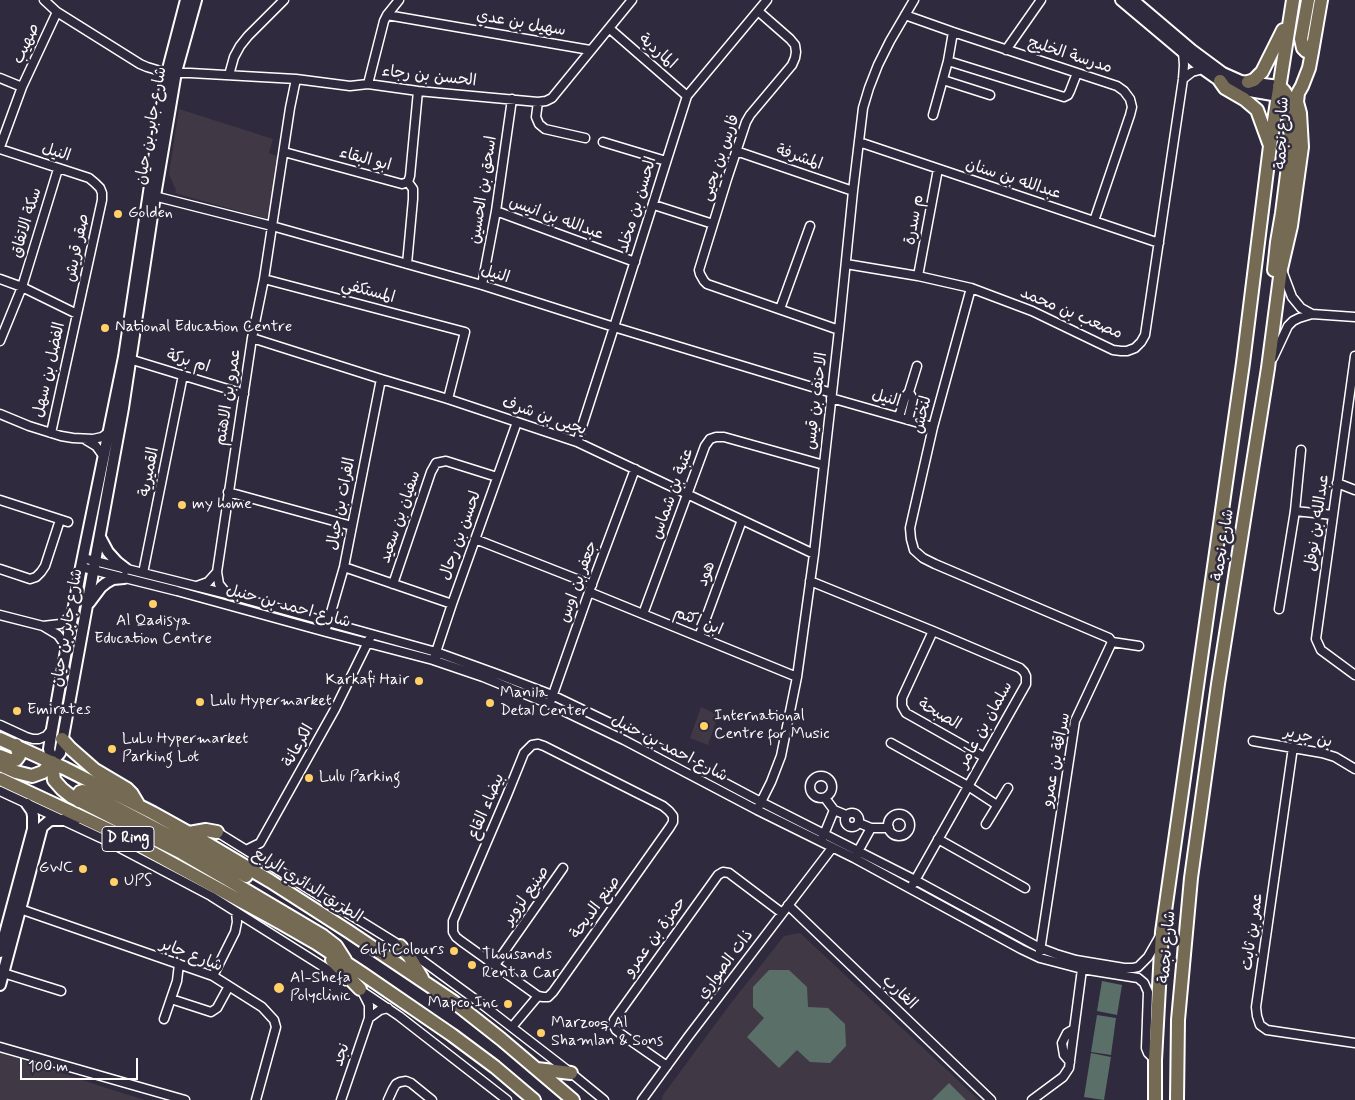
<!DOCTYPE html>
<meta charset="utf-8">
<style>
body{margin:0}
#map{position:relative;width:1355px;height:1100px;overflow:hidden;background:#2f2a3d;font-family:Mynerve,sans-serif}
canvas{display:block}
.scale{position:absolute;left:20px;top:1058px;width:118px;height:22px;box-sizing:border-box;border:2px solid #fff;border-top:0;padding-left:6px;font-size:15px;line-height:18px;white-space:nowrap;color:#fff;-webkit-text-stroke:4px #2f2a3d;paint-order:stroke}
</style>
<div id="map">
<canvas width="1355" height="1100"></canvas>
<div class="scale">100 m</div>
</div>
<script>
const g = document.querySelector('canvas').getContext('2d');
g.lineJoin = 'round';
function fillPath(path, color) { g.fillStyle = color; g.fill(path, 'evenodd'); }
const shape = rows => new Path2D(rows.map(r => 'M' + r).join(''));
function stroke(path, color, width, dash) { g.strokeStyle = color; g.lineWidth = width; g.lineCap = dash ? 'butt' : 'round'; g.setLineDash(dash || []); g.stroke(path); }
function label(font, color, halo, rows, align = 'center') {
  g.font = font + ' Mynerve,"Playpen Sans Arabic",sans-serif'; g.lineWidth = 5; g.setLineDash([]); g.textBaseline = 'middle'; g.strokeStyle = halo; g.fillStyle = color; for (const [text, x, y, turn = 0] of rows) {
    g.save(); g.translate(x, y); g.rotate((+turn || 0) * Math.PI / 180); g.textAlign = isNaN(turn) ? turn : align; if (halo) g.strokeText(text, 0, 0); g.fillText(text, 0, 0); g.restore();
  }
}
fillPath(shape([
 [179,109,273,139,269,153,279,157,267,219,175,193,176,190,169,174],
 [701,707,718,715,708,745,690,738],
 [800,933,979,1100,662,1100,663,1095,728,1007,784,936],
 [0,1052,106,1088,145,1100,0,1100]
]), '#403945');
fillPath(shape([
 [769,970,789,970,807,987,808,1007,828,1008,845,1024,846,1046,830,1063,810,1062,797,1050,779,1068,747,1037,764,1018,753,1007,753,987],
 [1102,981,1122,985,1117,1015,1097,1011],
 [1097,1015,1116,1018,1111,1055,1091,1052],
 [1091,1053,1111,1057,1104,1100,1084,1097],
 [949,1083,966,1100,932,1100]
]), '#5a6f68');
const minor = shape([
 [44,0,57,12,140,64,147,67,167,73,190,73,296,79,350,86,368,84,418,91,538,102,546,101,552,98,632,0],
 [758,11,790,39,795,45,796,52,795,58,792,65,750,115,746,122,727,179,699,270,700,274,704,281,707,284,839,330],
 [387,15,590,50],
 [905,15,953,32,1117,86,1124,91,1130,99,1132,107,1130,115,1094,221],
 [610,29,687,96],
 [1006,50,1041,0],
 [948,61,1064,97,1068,95,1070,91,1077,73],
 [229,75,234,57,240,46,248,36,284,0],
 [0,78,22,87],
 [1183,79,1192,72,1203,69],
 [943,80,990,95],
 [368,84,384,21,387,15,399,0],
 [538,102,536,117,539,124,545,129,585,138],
 [933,115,948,61,953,32],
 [603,142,666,161],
 [859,142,1159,243],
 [0,147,22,87,57,12],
 [0,149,89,178,95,183,100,188,102,193,102,200,51,433],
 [736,151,853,191],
 [284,152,402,184,408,182,410,176,418,91],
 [150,195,272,226,482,285,614,327,832,393],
 [654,205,713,224],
 [496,211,635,262],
 [407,264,413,199,413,189,408,182],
 [846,264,918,276,971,288,1032,311,1113,350,1121,351,1127,351,1135,348,1141,342,1145,335,1183,79,1184,65,1183,52],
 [1283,273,1292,297,1301,308,1312,314],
 [918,276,938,169],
 [0,279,22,287,77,314],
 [264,279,465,332,448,399],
 [482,285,496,211,512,99],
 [971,288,933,427,910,528,911,539,914,550,923,558,935,564,1109,638,1112,642,1075,721,1040,951],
 [780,309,810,226],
 [252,338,381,379,448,399,577,442,814,554],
 [0,341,22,287,58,169],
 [1355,356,1316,639,1321,650,1355,675],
 [126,358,244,394],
 [1273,358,1288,326,1293,321,1299,318,1312,314,1355,317],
 [831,398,933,427],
 [0,414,29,426,61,436,73,438,93,439,102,437,109,432],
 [899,417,905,397,909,392,917,366],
 [908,420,913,399,909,392],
 [86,440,96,446,104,457],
 [577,442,614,327,687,96,767,0],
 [1337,483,1355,490],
 [228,492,352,526],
 [0,500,68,522],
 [1295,511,1333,515],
 [475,539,592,585],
 [83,558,227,594,436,652,497,674,552,695,629,732,761,802,915,880,1040,948,1056,954,1076,960,1124,968,1133,968,1138,967,1148,957,1160,936],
 [81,567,177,591,326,632,433,660,483,677,549,704,624,740,757,810,854,858,1021,949,1040,958,1082,969,1138,978,1144,983,1148,992,1146,1048,1148,1053,1155,1060],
 [344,567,452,604],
 [0,569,30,579,36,577,41,572,45,566,60,520],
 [143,573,183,375],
 [810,581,933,631,1020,668,1024,672,1026,676,1026,684,913,884],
 [393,584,431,472,436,463,446,461,497,477],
 [197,586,208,582,217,572],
 [589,592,797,677],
 [227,594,219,584,217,572,252,338,264,279,290,108,296,79],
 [1279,609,1295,511,1301,450],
 [643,614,705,446,710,439,716,437,724,437,824,465],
 [0,615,43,626,58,635,63,642,66,651],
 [43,626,60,624,67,619,71,614],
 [327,626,344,567,381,379],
 [933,631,902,698,902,706,906,713,984,757],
 [699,637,742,520],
 [1112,642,1139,646],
 [435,655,452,604,517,422],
 [551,700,589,592,635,469],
 [0,725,26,737,33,739,39,739,46,736,52,729],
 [1253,741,1322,753,1335,757,1355,769],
 [891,743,968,786,997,805],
 [538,744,544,746,663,806,669,811,673,816,673,822,670,827,553,992,548,997,543,997,538,996,461,941,456,937,453,932,453,921,507,795,524,753,532,745,538,744],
 [1293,747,1256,1007,1257,1016,1260,1025,1267,1030,1355,1043],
 '810 787a11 11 0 1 1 22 0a11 11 0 1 1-22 0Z',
 [0,791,101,838,211,896,346,981],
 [825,798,834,810,846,815],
 [759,806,771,782,781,756,797,677,814,554,839,330,853,191,863,108,869,88,878,65,890,41,914,0],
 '845 820a7 7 0 1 1 14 0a7 7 0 1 1-14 0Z',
 '888 825a11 11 0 1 1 22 0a11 11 0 1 1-22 0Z',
 [859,823,871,828,889,828],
 [986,824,1008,788],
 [217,832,412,953,483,1005,571,1073,604,1100],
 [823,837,834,810],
 [938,839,1025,888],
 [246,850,260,843,335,709,370,638],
 [856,855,871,828],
 [788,905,991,1100],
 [16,907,20,909,213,976,262,1007,274,1020,276,1027,256,1100],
 [495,965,563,868],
 [0,972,61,991],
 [213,976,235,932,237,922,236,912],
 [356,987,399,1016,507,1100],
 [171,999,211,1012,217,1008,229,986],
 [369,1018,380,1010,388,1008],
 [164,1019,177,981,179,964],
 [512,1027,538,996],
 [0,1047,185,1100],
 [1070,1062,1064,1055,1062,1043,1067,1033,1074,1029],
 [667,1066,621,1034,616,1030,614,1026,614,1020,718,875,723,872,729,873,782,913],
 [341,1100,369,1018,369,1005,363,993],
 [388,1100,393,1089,396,1084,400,1082,406,1081,411,1083,432,1100],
 [642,1100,688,1037,832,848],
 [1032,1100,1063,1077,1069,1068,1082,969]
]);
const tertiary = shape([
 [186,0,167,73,124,357,81,567,52,729,49,749,52,762,60,753,61,748,123,408,155,196,176,72,196,0],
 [1121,0,1203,69,1220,81,1238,89,1284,97],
 [1133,0,1192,50,1223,73,1241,81,1279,86],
 [100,537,108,552,117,562,126,569],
 [89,603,101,587,106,583,113,579,124,578],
 [0,952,33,829,33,816,32,811,27,804],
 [0,985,42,827,49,821,53,820,68,820,82,817]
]);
const primary = shape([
 [1308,0,1301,39,1303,48,1306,51,1312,52],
 [1220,81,1225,88,1244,99,1257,110,1269,143],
 [1248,82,1254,80,1262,72,1283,30],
 [1274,270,1277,242,1282,213,1291,143,1288,97,1284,91,1279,86],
 [0,739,64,768,153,813,189,833,270,881,348,931,454,1002,501,1039,573,1100],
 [62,739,70,748,95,770,127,789,132,794,138,804],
 [0,756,10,760,16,760,19,756,16,745],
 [52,762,54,780,62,789,72,797,182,853,232,882,323,936,336,946,345,960],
 [0,765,16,772,32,776,43,772,52,762],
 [0,779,122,836,281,923,316,943,363,974,452,1035,495,1067,534,1100],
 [79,801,77,796,80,792,83,791,88,793,246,876],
 [189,833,206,830,217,832],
 [400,946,409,956,422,978],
 [332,960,360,989],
 [537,1069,571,1073],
 [1155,1100,1155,1060,1162,932,1243,363,1270,146,1293,0],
 [1177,1100,1178,1020,1191,878,1218,684,1268,368,1281,269,1291,226,1302,147,1300,113,1297,102,1298,93,1302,86,1309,68,1312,52,1321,0]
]);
stroke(minor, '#fff', 11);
stroke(tertiary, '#fff', 14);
stroke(primary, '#fff', 16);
stroke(minor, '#2f2a3d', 8);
stroke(tertiary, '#2f2a3d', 10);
stroke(primary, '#756b55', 12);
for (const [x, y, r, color] of [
 [118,214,5,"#ffd166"],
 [105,328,5,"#ffd166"],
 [182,505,5,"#ffd166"],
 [153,604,5,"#ffd166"],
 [419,681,5,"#ffd166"],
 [200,702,5,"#ffd166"],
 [490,703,5,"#ffd166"],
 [17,711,5,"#ffd166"],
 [704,726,5,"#ffd166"],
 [112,749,5,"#ffd166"],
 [309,778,5,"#ffd166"],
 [83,869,5,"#ffd166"],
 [114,882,5,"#ffd166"],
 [454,951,5,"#ffd166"],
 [472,965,5,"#ffd166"],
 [279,988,6,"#ffd166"],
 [508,1004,5,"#ffd166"],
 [541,1033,5,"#ffd166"]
]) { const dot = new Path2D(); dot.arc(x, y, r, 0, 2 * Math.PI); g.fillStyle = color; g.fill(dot); stroke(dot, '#2f2a3d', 2); }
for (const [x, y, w] of [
 [128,839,52]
]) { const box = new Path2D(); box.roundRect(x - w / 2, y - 12.5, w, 25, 4); g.fillStyle = '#2f2a3d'; g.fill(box); stroke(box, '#fff', 1); }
label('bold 15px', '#fff', null, [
 ["D Ring",128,839]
]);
label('16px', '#fff', '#2f2a3d', [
 ["سهيل بن عدي",521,24,10],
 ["صهيب",27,44,-65],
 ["الماردية",657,52,41],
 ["مدرسة الخليج",1070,56,18],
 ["الحسن بن رجاء",429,77,6],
 ["شارع جابر بن حيان",152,126,-80],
 ["شارع نجمة",1283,133,-88],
 ["النيل",56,153,18],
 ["فارس بن يحيى",721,158,-71],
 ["المشرفة",799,158,19],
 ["ابو البقاء",365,160,15],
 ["عبدالله بن سنان",1013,180,18],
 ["اسحق بن الحسين",484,190,-81],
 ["الحسن بن مخلد",638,205,-73],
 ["عبدالله بن انيس",556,219,20],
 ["م سدرة",915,220,-80],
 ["سكة الاتفاق",27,223,-73],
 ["صقر قريش",78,248,-78],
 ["النيل",495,275,17],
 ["المستكفي",368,292,15],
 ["مصعب بن محمد",1071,314,23],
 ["ام بركة",188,362,17],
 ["الفضل بن سهل",50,370,-77],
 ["عمرو بن الاهتم",229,397,-81],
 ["النيل",886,399,16],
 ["الاحنف بن قيس",817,401,-83],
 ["لنخش",923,415,-76],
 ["يحيى بن شرف",544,417,19],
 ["القميرية",150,472,-79],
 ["عتبة بن شماس",673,494,-70],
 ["الفرات بن حيال",342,504,-79],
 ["سفيان بن سعيد",401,517,-71],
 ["عبدالله بن نوفل",1318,523,-82],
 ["لحسن بن رحال",461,536,-70],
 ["شارع نجمة",1224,545,-81],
 ["هود",707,574,-70],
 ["جعفر بن اوس",579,582,-70],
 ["شارع احمد بن حنبل",288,607,15],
 ["ابن اكثم",698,622,22],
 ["شارع جابر بن حيان",68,628,-80],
 ["الصبحة",939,715,30],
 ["سلمان بن عامر",986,725,-61],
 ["بن جرير",1308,738,13],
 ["الكرعانة",299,746,-61],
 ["شارع احمد بن حنبل",669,749,27],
 ["سراقة بن عمرو",1057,760,-79],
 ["بيضاء القاع",487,807,-67],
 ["الطريق الدائري الرابع",307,886,32],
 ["صنيع لزوير",527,896,-55],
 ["صنع الديحة",596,908,-54],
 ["عمر بن ثابت",1253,932,-82],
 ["حمزة بن عمرو",656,937,-54],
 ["شارع نجمة",1168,947,-85],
 ["شارع جابر",191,956,21],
 ["ذات الصواري",726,965,-53],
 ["الغارب",899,993,44],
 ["نجد",342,1055,-71]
]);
label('16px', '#fff', '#2f2a3d', [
 ["Golden",128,214],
 ["National Education Centre",115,328],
 ["my home",192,505],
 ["Al Qadisya",153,622,"center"],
 ["Education Centre",153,640,"center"],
 ["Karkafi Hair",409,681,"right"],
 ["Manila",500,694],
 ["Detal Center",500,712],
 ["Lulu Hypermarket",210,702],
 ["Emirates",27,711],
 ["International",714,717],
 ["Centre for Music",714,735],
 ["LuLu Hypermarket",122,740],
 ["Parking Lot",122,758],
 ["Lulu Parking",319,778],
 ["GWC",73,869,"right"],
 ["UPS",124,882],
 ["Gulf Colours",444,951,"right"],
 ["Thousands",482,956],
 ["Rent a Car",482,974],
 ["Al-Shefa",290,979],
 ["Polyclinic",290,997],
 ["Mapco Inc",498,1004,"right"],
 ["Marzooq Al",551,1024],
 ["Shamlan & Sons",551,1042]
], 'left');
</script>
